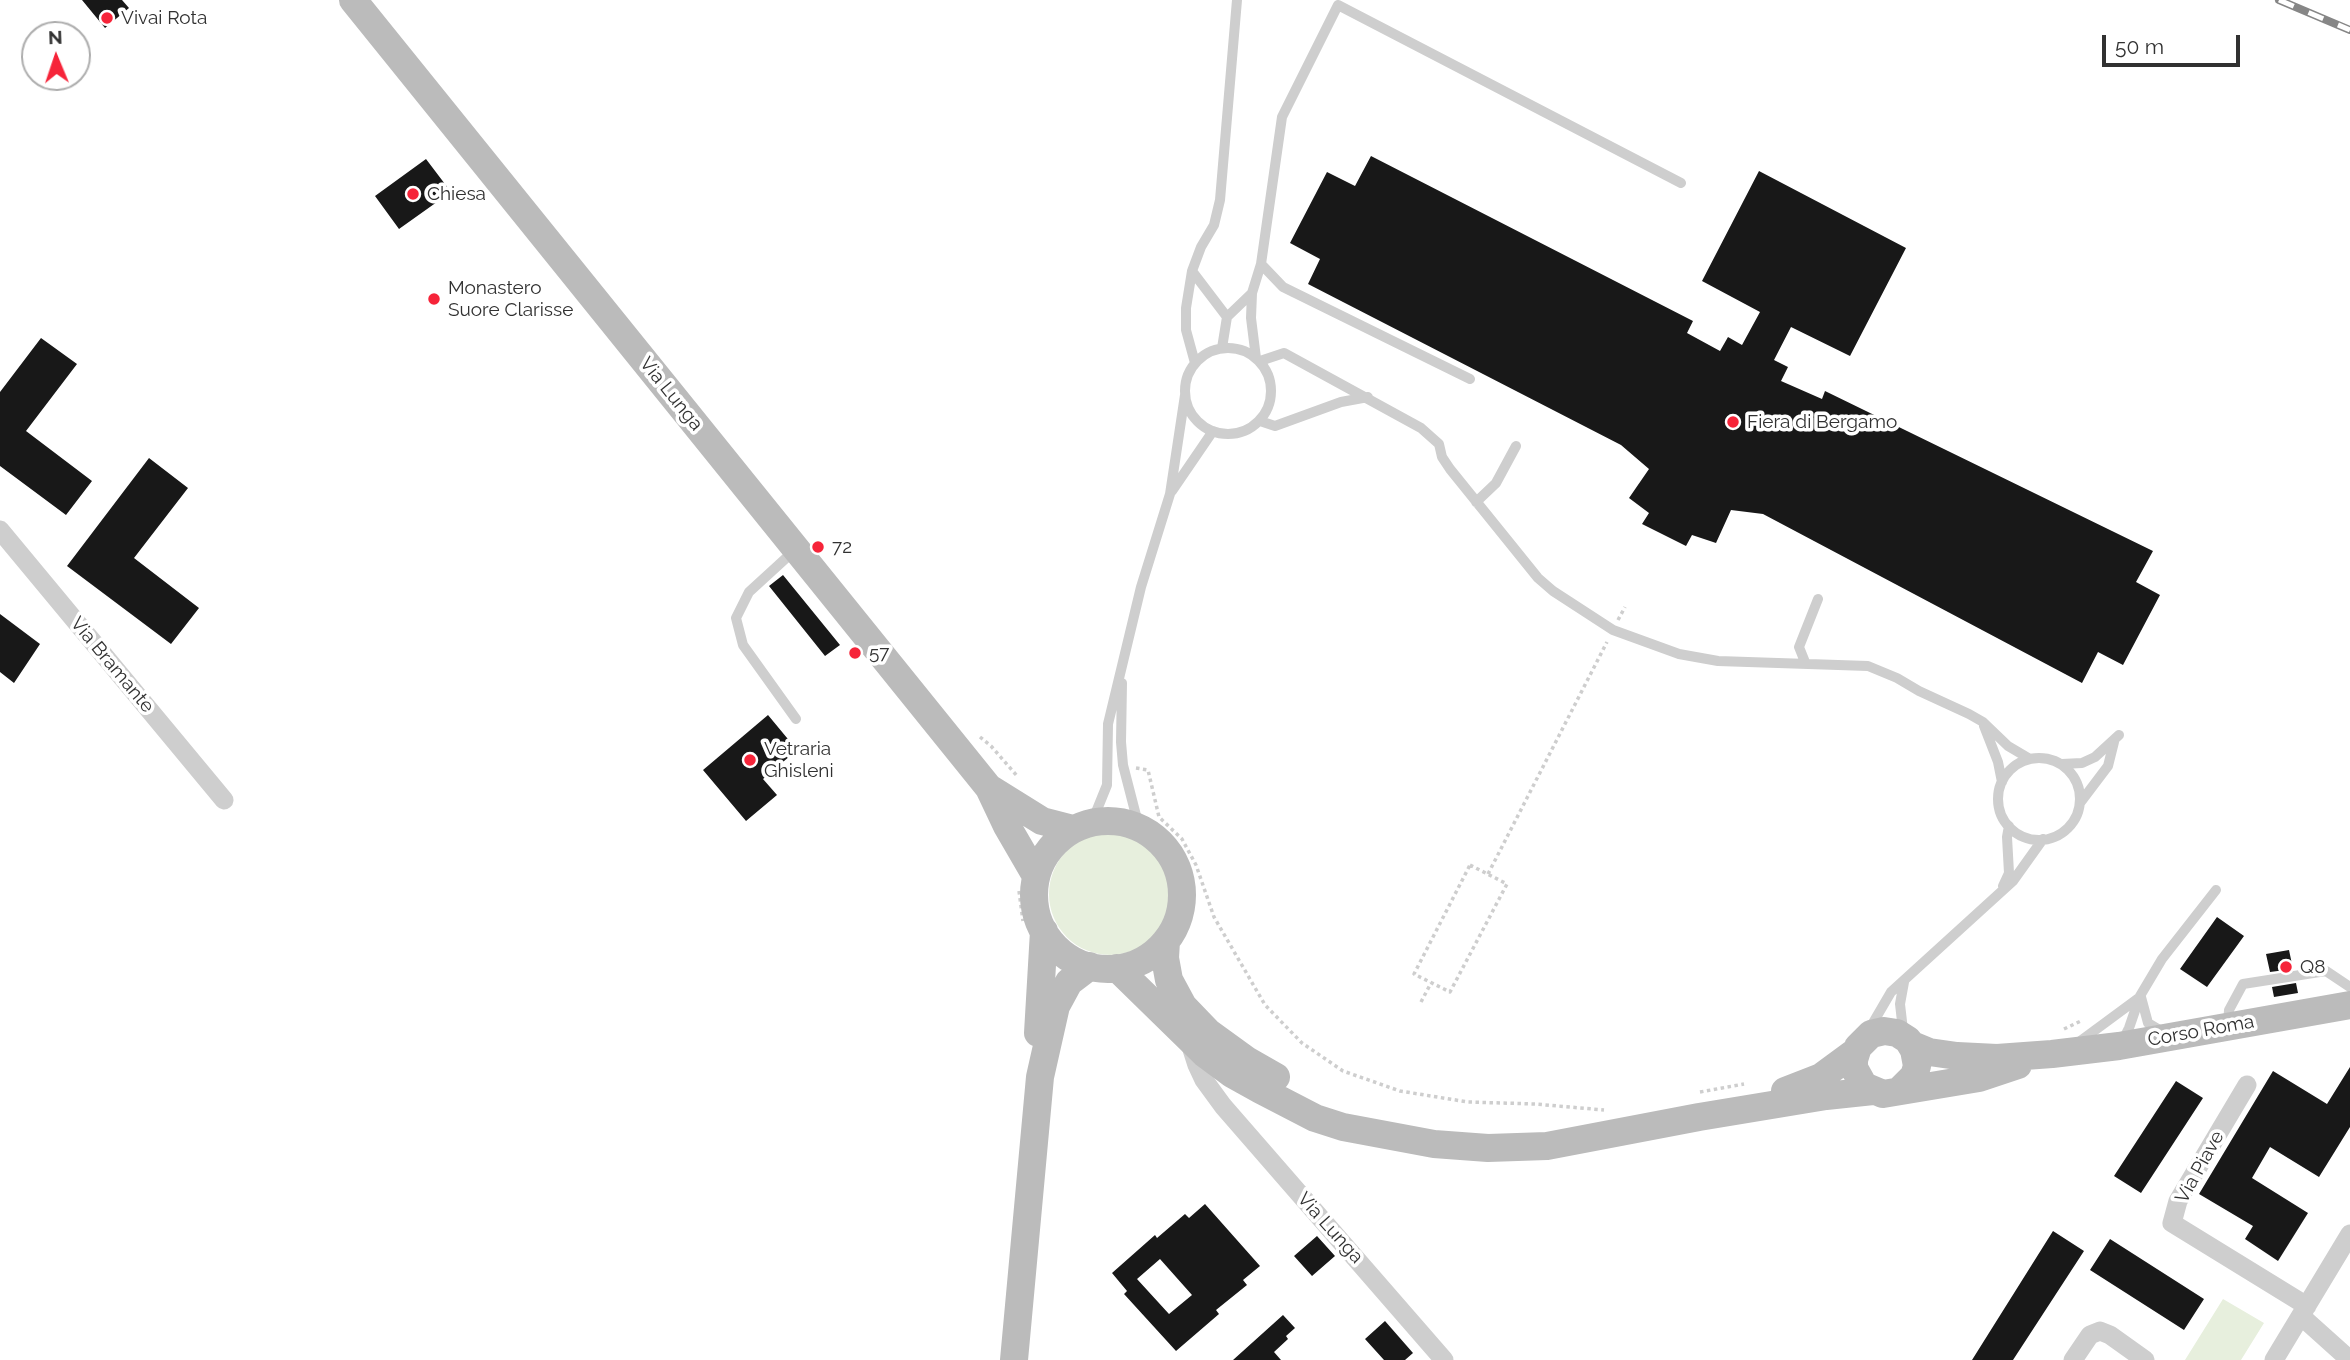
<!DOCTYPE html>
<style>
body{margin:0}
#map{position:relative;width:2350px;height:1360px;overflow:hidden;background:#fff;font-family:Raleway,sans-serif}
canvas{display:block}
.north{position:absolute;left:21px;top:21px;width:70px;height:70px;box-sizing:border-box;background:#fff;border:2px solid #adadad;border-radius:50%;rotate:358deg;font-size:19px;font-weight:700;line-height:28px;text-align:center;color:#313131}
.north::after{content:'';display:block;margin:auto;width:24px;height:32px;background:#f62439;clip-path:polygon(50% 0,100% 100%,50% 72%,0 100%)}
.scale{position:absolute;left:2102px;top:35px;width:138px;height:32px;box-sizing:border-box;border:4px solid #313131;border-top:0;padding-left:9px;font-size:21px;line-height:24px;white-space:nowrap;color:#313131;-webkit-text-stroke:5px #fff;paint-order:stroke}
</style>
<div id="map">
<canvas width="2350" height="1360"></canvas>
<div class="north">N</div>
<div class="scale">50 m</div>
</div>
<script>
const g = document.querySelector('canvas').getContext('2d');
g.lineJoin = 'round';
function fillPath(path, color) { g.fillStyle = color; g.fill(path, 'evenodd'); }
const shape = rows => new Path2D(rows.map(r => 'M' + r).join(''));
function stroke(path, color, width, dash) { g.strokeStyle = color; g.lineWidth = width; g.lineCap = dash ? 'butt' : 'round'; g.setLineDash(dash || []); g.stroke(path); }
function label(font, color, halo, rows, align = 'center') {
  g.font = font + ' Raleway,sans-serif'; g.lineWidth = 7; g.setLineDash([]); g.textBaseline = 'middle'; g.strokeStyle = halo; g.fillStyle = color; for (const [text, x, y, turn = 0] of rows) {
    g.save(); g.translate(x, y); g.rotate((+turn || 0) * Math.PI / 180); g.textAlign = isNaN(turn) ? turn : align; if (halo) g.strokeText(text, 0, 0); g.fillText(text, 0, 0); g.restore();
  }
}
fillPath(shape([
 '1049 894a61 61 0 1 1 122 0a61 61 0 1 1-122 0Z',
 [2223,1299,2264,1323,2241,1360,2185,1360]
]), '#e7efdd');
fillPath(shape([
 [82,0,122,0,129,8,105,28],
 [1371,156,1693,321,1687,333,1720,351,1728,337,1742,345,1760,312,1702,281,1759,171,1906,248,1850,356,1791,327,1774,360,1788,367,1781,381,1822,399,1825,391,2153,551,2136,582,2160,595,2123,665,2098,652,2082,683,1763,514,1731,510,1716,543,1692,535,1686,546,1642,524,1649,513,1629,498,1649,469,1621,445,1308,284,1320,259,1290,243,1327,172,1355,186],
 [426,159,451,192,399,229,375,196],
 [41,338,77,364,26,431,92,481,66,515,0,466,0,392],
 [149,458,188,488,134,558,199,608,171,644,67,566],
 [783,575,840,645,825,656,769,586],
 [0,614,40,644,14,683,0,672],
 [768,715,797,750,763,779,777,795,746,821,703,770],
 [2217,917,2244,936,2207,987,2180,969],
 [2289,950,2293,969,2270,972,2266,954],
 [2296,983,2298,993,2274,997,2272,987],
 [2350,1067,2350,1127,2319,1177,2270,1147,2252,1178,2308,1213,2278,1261,2245,1239,2253,1226,2199,1194,2273,1071,2327,1104],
 [2176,1081,2203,1098,2141,1193,2114,1176],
 [1205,1204,1260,1266,1243,1280,1247,1285,1216,1310,1219,1314,1176,1351,1124,1294,1127,1291,1112,1273,1155,1235,1157,1238,1185,1214,1189,1218],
 [1160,1259,1192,1295,1169,1314,1137,1279],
 [2053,1231,2084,1251,2013,1360,1972,1360],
 [1317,1236,1335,1256,1312,1276,1294,1256],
 [2110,1239,2204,1299,2184,1330,2090,1270],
 [1283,1315,1295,1328,1286,1336,1288,1339,1274,1352,1281,1360,1233,1360],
 [1385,1321,1413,1353,1405,1360,1384,1360,1365,1339]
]), '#181818');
stroke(shape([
 [1618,620,1625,607],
 [980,737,991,746,1018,777],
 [1136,768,1148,770,1159,817,1182,839,1196,865,1214,917,1265,1005,1302,1043,1343,1071,1400,1091,1468,1102,1535,1104,1604,1110],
 [1470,865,1507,884,1450,992,1414,974,1470,865],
 [1488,874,1607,642],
 [1019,891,1023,921],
 [1421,1002,1431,983],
 [2064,1029,2083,1020],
 [1700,1092,1744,1084]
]), '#cecece', 3.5, [3.5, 3.5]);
stroke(shape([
 [1261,264,1283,287,1470,379],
 [1192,271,1227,317],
 '1185 391a43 43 0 1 1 86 0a43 43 0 1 1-86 0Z',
 [1222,348,1227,317,1252,293],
 [1256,358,1251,318,1252,293,1261,264,1282,117,1338,5,1681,183],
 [1260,361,1284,353,1421,428,1439,444,1442,457,1450,469,1538,578,1553,591,1613,630,1679,654,1718,661,1868,666,1897,678,1919,691,1969,714,1983,722,2008,746,2030,759],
 [1195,363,1186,330,1186,308,1192,271,1201,247,1214,225,1220,200,1237,0],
 [1260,421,1275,426,1341,402,1368,397],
 [1172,491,1213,431],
 [1476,502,1496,483,1516,446],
 [796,549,749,592,736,618,743,645,796,719],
 [1805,662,1799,647,1818,599],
 [1122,683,1121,742,1123,765,1139,827],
 [1984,726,1998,762,2002,782],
 '1998 799a41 41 0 1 1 82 0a41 41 0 1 1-82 0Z',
 [2062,764,2082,763,2095,757,2119,735],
 [2080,803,2108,766,2114,742],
 [1092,822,1107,785,1108,724,1141,587,1170,494,1185,395],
 [2003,886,2009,873,2007,837,2009,826],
 [2141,997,2148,1023,2163,1032],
 [2228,1024,2229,1010,2243,984,2326,971,2350,987],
 [1870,1028,1891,992,2013,881,2043,839],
 [1903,1030,1900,1004,1904,982],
 [2123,1040,2129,1028,2140,996,2162,959,2216,890],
 [2079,1042,2140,997]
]), '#cecece', 10);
stroke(shape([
 [0,530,224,800],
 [1189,1040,1197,1065,1204,1080,1223,1106,1444,1360],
 [2247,1085,2178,1201,2172,1223,2307,1306],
 [2301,1316,2350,1360],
 [2073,1360,2090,1335,2100,1331,2110,1335,2145,1360],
 [2274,1360,2350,1234]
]), '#cecece', 19);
stroke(shape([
 [353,0,989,788,1007,826,1036,876],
 [989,788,1042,821,1073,829],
 '1034 895a74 74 0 1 1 148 0a74 74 0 1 1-148 0Z',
 [1166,941,1165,958,1169,980,1183,1006,1208,1032,1248,1061,1276,1077],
 [1117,968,1205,1054,1232,1074,1259,1089,1315,1118,1343,1127,1434,1144,1488,1148,1547,1146,1699,1117,1826,1096,1873,1091],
 [1038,1033,1044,931],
 [1912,1045,1929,1052,1957,1056,1997,1058,2052,1054,2119,1046,2350,1005],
 [1785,1091,1821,1077,1855,1052],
 [1899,1091,1914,1076,1917,1066,1914,1050,1908,1040,1897,1033,1884,1031,1871,1034,1858,1047,1854,1060,1854,1068,1864,1086,1883,1094,1979,1078,2018,1065],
 [1014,1360,1040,1077,1056,1006,1069,982,1090,966]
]), '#bbb', 28);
const rail = shape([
 [2279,0,2350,30]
]);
stroke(rail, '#868686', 8);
stroke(rail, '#fff', 5, [16]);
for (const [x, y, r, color] of [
 [107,18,7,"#f62439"],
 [413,194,7,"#f62439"],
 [434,299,7,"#f62439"],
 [1733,422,7,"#f62439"],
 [818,547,7,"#f62439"],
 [855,653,7,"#f62439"],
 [750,760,7,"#f62439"],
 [2286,967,7,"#f62439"]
]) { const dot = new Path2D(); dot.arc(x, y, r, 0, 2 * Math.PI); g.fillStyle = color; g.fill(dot); stroke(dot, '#fff', 2.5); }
label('19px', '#313131', '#fff', [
 ["Vivai Rota",121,18],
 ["Chiesa",427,194],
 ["Monastero",448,288],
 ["Suore Clarisse",448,310],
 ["Fiera di Bergamo",1747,422],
 ["72",832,547],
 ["57",869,653],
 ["Vetraria",764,749],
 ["Ghisleni",764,771],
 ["Q8",2300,967]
], 'left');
label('19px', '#313131', '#fff', [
 ["Via Lunga",671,394,51],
 ["Via Bramante",112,665,50],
 ["Corso Roma",2201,1031,-10],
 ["Via Piave",2200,1167,-61],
 ["Via Lunga",1330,1228,48]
]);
</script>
